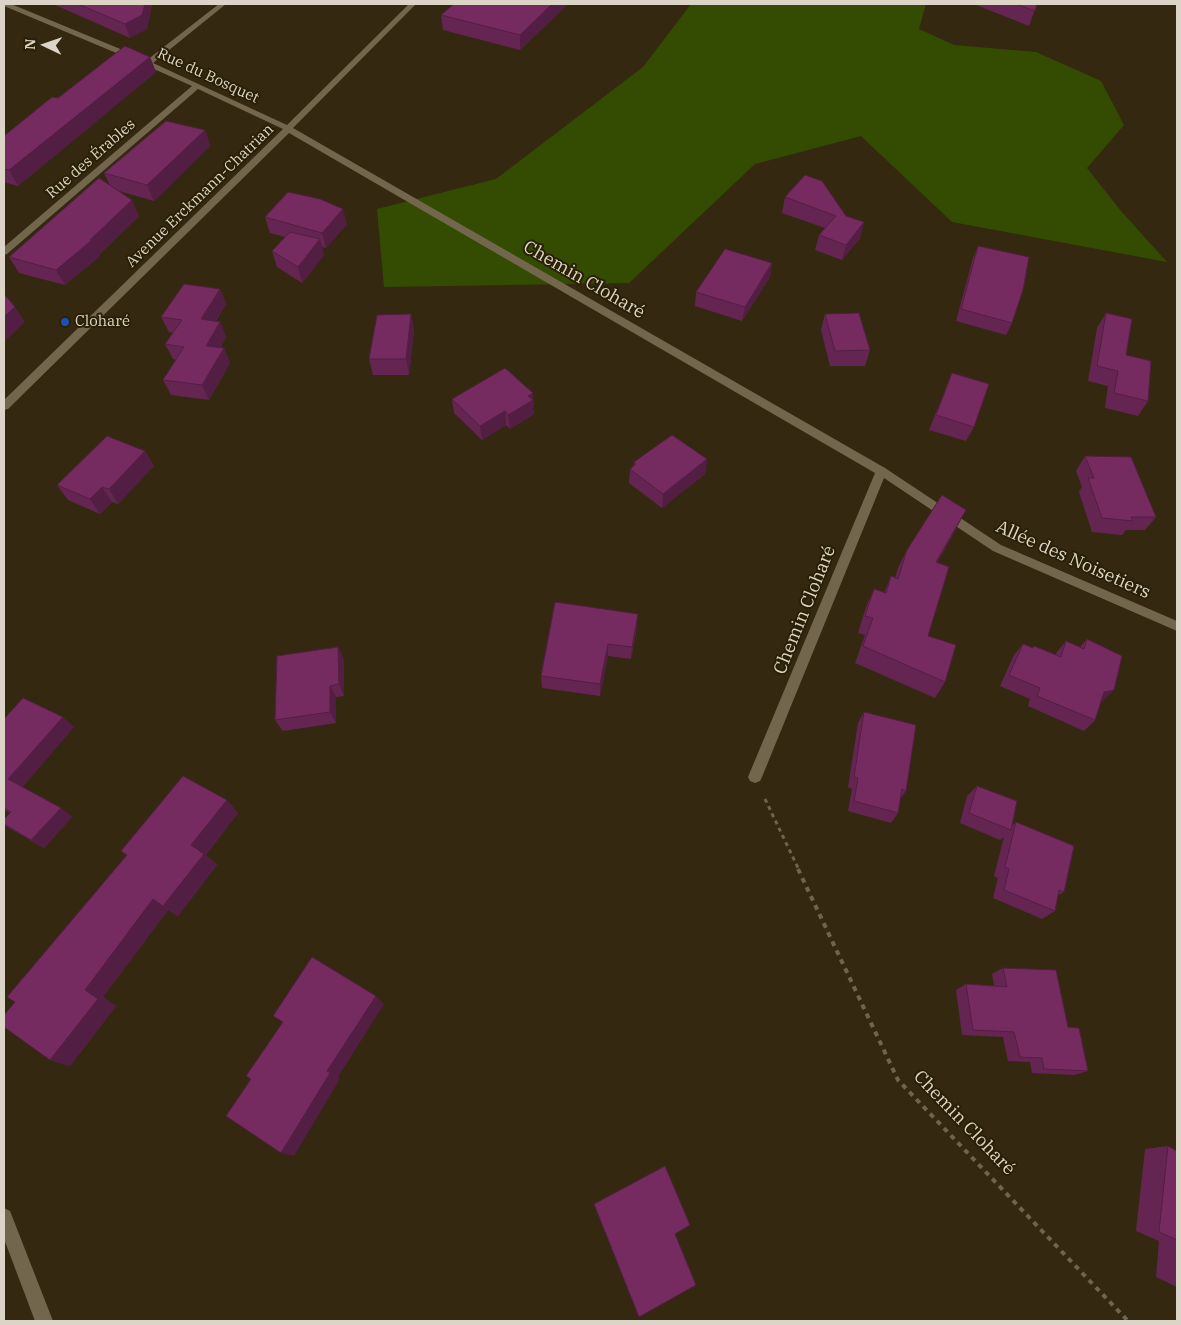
<!DOCTYPE html>
<meta charset="utf-8">
<style>
body{margin:0}
#map{position:relative;width:1181px;height:1325px;overflow:hidden;background:#342910;font-family:"IBM Plex Serif",serif}
canvas{display:block}
.frame{position:absolute;inset:0;border:5px solid #dcd5c7;pointer-events:none}
.north{position:absolute;left:20px;top:20px;width:50px;height:50px;-webkit-text-stroke:4px #2a2006;paint-order:stroke;rotate:273deg;font-size:14px;font-weight:700;line-height:20px;text-align:center;color:#dcd5c7}
.north::after{content:'';display:block;margin:auto;width:18px;height:22px;background:#dcd5c7;clip-path:polygon(50% 0,100% 100%,50% 72%,0 100%)}
</style>
<div id="map">
<canvas width="1181" height="1325"></canvas>
<div class="frame"></div>
<div class="north">N</div>
</div>
<script>
const g = document.querySelector('canvas').getContext('2d');
g.lineJoin = 'round';
function fillPath(path, color) { g.fillStyle = color; g.fill(path, 'evenodd'); }
const shape = rows => new Path2D(rows.map(r => 'M' + r).join(''));
function stroke(path, color, width, dash) { g.strokeStyle = color; g.lineWidth = width; g.lineCap = dash ? 'butt' : 'round'; g.setLineDash(dash || []); g.stroke(path); }
function label(font, color, halo, rows, align = 'center') {
  g.font = font + ' "IBM Plex Serif",serif'; g.lineWidth = 4; g.setLineDash([]); g.textBaseline = 'middle'; g.strokeStyle = halo; g.fillStyle = color; for (const [text, x, y, turn = 0] of rows) {
    g.save(); g.translate(x, y); g.rotate((+turn || 0) * Math.PI / 180); g.textAlign = isNaN(turn) ? turn : align; if (halo) g.strokeText(text, 0, 0); g.fillText(text, 0, 0); g.restore();
  }
}
fillPath(shape([
 [691,4,926,4,919,29,954,45,1036,52,1101,81,1124,125,1087,168,1121,211,1167,262,952,222,861,136,755,164,629,283,384,287,377,209,496,179,643,67]
]), '#334c01');
stroke(shape([
 [765,799,799,870]
]), '#6e644f', 3, [4, 4]);
stroke(shape([
 [798,869,898,1080,1128,1321]
]), '#6e644f', 4, [5, 5]);
fillPath(shape([
 [4,4,11,4,147,60,219,4,226,4,153,63,287,125,409,4,416,4,293,128,885,468,1001,545,1177,621,1177,631,993,551,884,478,762,777,760,781,755,783,750,781,748,777,875,473,289,133,8,409,4,410,4,400,283,129,198,89,7,254,4,255,4,247,192,86,145,65,4,6,4,4],
 [4,1208,10,1211,53,1321,35,1321,4,1239,4,1208]
]), '#72664c');
fillPath(shape([
 [53,4,152,4,147,29,130,38],
 [454,4,568,4,520,50,443,30,441,15],
 [974,4,1037,4,1029,26],
 [150,57,156,72,18,186,4,182,4,136,58,98],
 [205,130,210,146,154,201,119,191,139,216,99,255,100,256,65,285,19,273,9,257,110,185,104,173],
 [785,197,864,222,860,238,842,260,815,250,819,235,825,228,782,213],
 [265,217,347,224,326,248,322,247,324,255,302,283,277,267,272,251,285,237,270,233],
 [978,246,1012,323,1006,335,956,321,973,258],
 [772,263,770,277,742,321,695,306,696,292],
 [220,289,226,304,216,321,220,322,226,337,220,348,224,348,230,363,209,400,171,395,163,380,176,360,173,359,165,344,173,333,169,332,161,317],
 [1106,313,1126,355,1148,401,1138,416,1105,408,1108,386,1088,381,1097,328],
 [411,314,414,330,409,375,373,375,369,359],
 [825,314,870,350,865,366,830,366,821,330],
 [952,373,974,427,966,441,929,430],
 [452,399,534,407,533,408,534,414,510,429,506,425,482,440,454,413],
 [145,451,154,466,118,504,112,502,100,514,68,500,57,485],
 [1085,456,1156,517,1145,530,1126,530,1122,535,1092,532,1079,492,1082,487,1076,471],
 [707,459,705,474,662,508,629,483,630,469,634,466,634,462],
 [956,529,937,563,928,636,945,682,935,698,855,663,865,635,858,633,866,607,874,589,884,593,891,576,895,578,898,568,907,550],
 [637,627,631,659,608,656,600,696,542,688,541,676],
 [1087,639,1103,701,1101,701,1095,720,1084,731,1028,706,1030,699,1000,686,1014,655,1023,644,1032,648,1034,646,1056,655,1057,652,1066,641,1080,647],
 [338,647,344,660,344,696,336,697,336,723,283,731,275,720],
 [864,712,906,791,900,799,898,813,891,823,848,811,852,789,848,787,858,723],
 [4,719,74,727,22,787,61,808,72,817,44,848,4,825,10,813,4,810],
 [977,786,1012,826,1016,822,1064,892,1057,896,1055,911,1042,919,993,898,998,878,994,876,1004,837,1000,840,960,823,967,796],
 [238,813,206,855,217,865,178,916,168,910,103,997,116,1006,70,1066,50,1060,127,856,121,851],
 [1003,968,1068,1027,1088,1071,1074,1075,1032,1073,1030,1062,1008,1061,1003,1037,962,1035,956,990,966,984,994,986,992,974],
 [1168,1146,1177,1151,1177,1287,1156,1277,1159,1241,1136,1231,1145,1149]
]), '#652553');
fillPath(shape([
 [145,4,152,4,147,29,130,38,125,24],
 [552,4,568,4,520,50,520,35],
 [150,57,156,72,18,186,9,170],
 [205,130,210,146,154,201,147,185],
 [132,200,139,216,99,255,100,256,65,285,56,270,90,240],
 [343,209,347,224,326,248,322,233],
 [864,222,860,238,842,260,846,245],
 [320,239,324,255,302,283,298,267],
 [772,263,770,277,742,321,745,307],
 [220,289,226,304,207,334,201,319],
 [15,307,25,322,4,342,4,317],
 [411,314,414,330,409,375,406,359],
 [220,322,226,337,212,361,206,346],
 [224,348,230,363,209,400,202,385],
 [533,393,534,407,533,408,534,414,510,429,508,415,528,396],
 [505,411,506,425,482,440,480,426],
 [145,451,154,466,118,504,109,489],
 [707,459,705,474,662,508,663,494],
 [102,487,112,502,100,514,90,499],
 [966,510,956,529,927,580,936,562],
 [638,614,637,627,631,659,632,647],
 [608,644,608,656,600,696,600,684],
 [338,647,344,660,344,696,339,684],
 [330,686,336,697,336,723,330,712],
 [1114,690,1103,701,1094,703,1104,692],
 [63,717,74,727,21,789,8,779],
 [227,800,238,813,206,855,217,865,178,916,163,906,191,845],
 [61,808,72,817,44,848,31,840],
 [153,899,168,910,103,997,116,1006,70,1066,50,1060,85,990],
 [376,996,384,1004,338,1077,340,1079,294,1156,281,1153,327,1071]
]), '#531e43');
const building = shape([
 [78,4,145,4,142,15,125,24,78,4],
 [454,4,552,4,520,35,441,15,454,4],
 [1016,4,1037,4,1035,11,1016,4],
 [125,46,150,57,9,170,4,169,4,136,52,97,58,98,125,46],
 [166,121,205,130,147,185,104,173,166,121],
 [805,175,822,181,846,216,864,222,846,245,819,235,836,216,785,197,805,175],
 [99,178,132,200,90,240,92,240,56,270,9,257,99,178],
 [288,192,320,199,343,209,322,233,265,217,288,192],
 [290,232,320,239,298,267,272,251,290,232],
 [978,246,1029,257,1023,290,1012,323,961,309,978,246],
 [725,249,772,263,745,307,696,292,725,249],
 [184,284,220,289,201,319,220,322,206,346,224,348,202,385,163,380,184,347,165,344,182,320,161,317,184,284],
 [4,294,15,307,4,317,4,294],
 [859,313,870,350,835,351,825,314,859,313],
 [1106,313,1132,319,1126,355,1151,361,1148,401,1114,393,1118,371,1097,366,1106,313],
 [411,314,406,359,369,359,377,315,411,314],
 [505,368,533,393,528,396,533,400,508,415,505,411,480,426,452,399,505,368],
 [952,373,989,384,974,427,936,415,952,373],
 [672,435,707,459,663,494,630,469,636,464,634,462,672,435],
 [107,436,145,451,109,489,102,487,90,499,57,485,107,436],
 [1085,456,1131,457,1156,517,1131,517,1133,521,1102,518,1088,478,1094,478,1085,456],
 [942,495,966,510,936,562,949,567,928,636,956,645,945,682,863,646,873,618,865,616,874,589,886,593,891,576,898,579,907,550,942,495],
 [555,602,638,614,632,647,608,644,600,684,541,676,555,602],
 [1087,639,1122,656,1114,690,1104,692,1095,720,1037,696,1040,688,1009,675,1023,644,1033,648,1034,646,1061,657,1066,641,1084,649,1087,639],
 [338,647,339,684,330,686,330,712,275,720,277,656,338,647],
 [23,698,63,717,8,779,61,808,31,840,4,824,4,819,11,812,4,808,4,719,23,698],
 [864,712,916,725,906,791,902,789,898,813,854,801,858,778,854,777,864,712],
 [183,776,227,800,191,845,204,854,163,906,153,899,85,990,98,999,50,1060,4,1027,4,1015,15,1002,7,997,127,855,121,851,183,776],
 [977,786,1017,801,1011,830,969,813,977,786],
 [1016,822,1074,846,1064,892,1059,890,1055,911,1004,890,1009,869,1005,867,1016,822],
 [312,957,376,996,327,1071,330,1073,281,1153,226,1116,251,1079,246,1076,283,1022,273,1016,312,957],
 [1003,968,1056,970,1068,1027,1079,1028,1088,1071,1044,1069,1042,1058,1020,1057,1014,1032,973,1030,966,984,1007,987,1003,968],
 [1168,1146,1177,1151,1177,1240,1159,1232,1168,1146],
 [665,1166,690,1225,675,1234,696,1285,639,1317,594,1204,665,1166]
]);
fillPath(building, '#762b60');
stroke(building, '#531e43', 1);
for (const [x, y, r, color] of [
 [65,322,5,"#1a4fb4"]
]) { const dot = new Path2D(); dot.arc(x, y, r, 0, 2 * Math.PI); g.fillStyle = color; g.fill(dot); stroke(dot, '#2a2006', 2); }
label('15px', '#dcd5c7', '#2a2006', [
 ["Rue du Bosquet",208,76,25],
 ["Rue des Érables",91,159,-41],
 ["Avenue Erckmann-Chatrian",200,196,-44]
]);
label('15px', '#dcd5c7', '#2a2006', [
 ["Cloharé",75,322]
], 'left');
label('18px', '#dcd5c7', '#2a2006', [
 ["Chemin Cloharé",584,280,30],
 ["Allée des Noisetiers",1073,560,24],
 ["Chemin Cloharé",805,610,-68],
 ["Chemin Cloharé",964,1123,46]
]);
</script>
